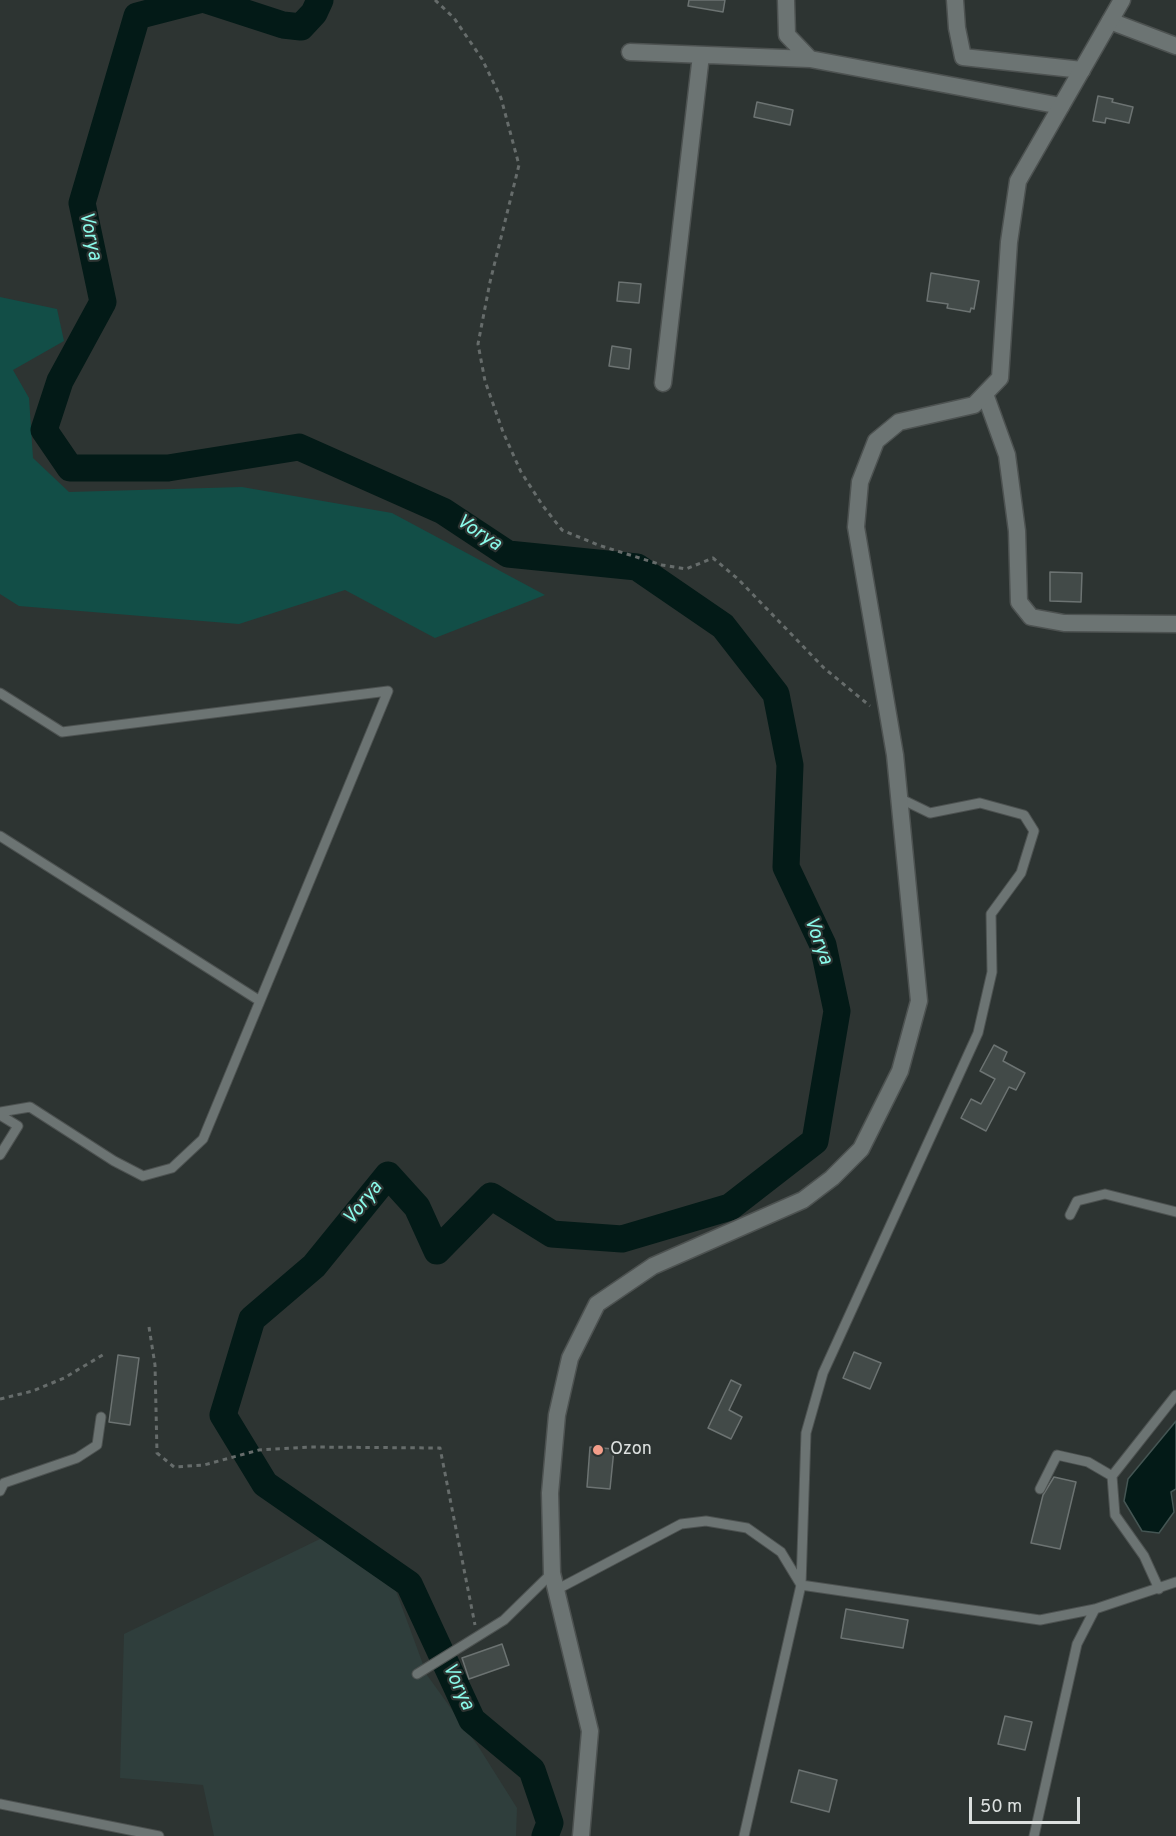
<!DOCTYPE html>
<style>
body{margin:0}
#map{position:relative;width:1176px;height:1836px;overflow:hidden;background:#2d3432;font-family:Overpass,sans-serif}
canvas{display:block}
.scale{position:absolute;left:969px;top:1797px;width:111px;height:27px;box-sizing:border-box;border:3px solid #dce0df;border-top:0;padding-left:8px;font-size:18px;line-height:21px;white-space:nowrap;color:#dce0df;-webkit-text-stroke:4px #2d3432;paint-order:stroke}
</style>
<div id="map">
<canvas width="1176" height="1836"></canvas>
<div class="scale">50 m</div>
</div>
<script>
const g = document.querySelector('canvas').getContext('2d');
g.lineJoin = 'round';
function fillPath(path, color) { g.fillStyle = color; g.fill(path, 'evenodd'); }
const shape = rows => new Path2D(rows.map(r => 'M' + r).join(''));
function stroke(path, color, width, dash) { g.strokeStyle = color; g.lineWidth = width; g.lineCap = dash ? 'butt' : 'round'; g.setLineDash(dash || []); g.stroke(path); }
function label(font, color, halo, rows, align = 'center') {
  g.font = font + ' Overpass,sans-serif'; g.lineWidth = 4.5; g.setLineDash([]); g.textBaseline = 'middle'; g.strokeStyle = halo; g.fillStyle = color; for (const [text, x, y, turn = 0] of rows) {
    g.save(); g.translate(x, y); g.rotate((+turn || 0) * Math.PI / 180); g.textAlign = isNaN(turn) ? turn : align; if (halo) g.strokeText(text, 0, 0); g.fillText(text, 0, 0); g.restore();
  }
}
fillPath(shape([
 [322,1538,396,1591,427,1675,478,1746,517,1808,516,1836,214,1836,203,1785,120,1778,124,1634]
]), '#2f3e3c');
fillPath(shape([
 [0,297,57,309,64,341,13,370,29,398,33,458,69,492,242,487,392,513,545,595,435,638,345,590,239,624,19,606,0,594]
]), '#124e47');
const water = shape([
 [1176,1421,1176,1489,1171,1492,1174,1512,1159,1533,1142,1531,1124,1501,1128,1479,1176,1421]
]);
fillPath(water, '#031a17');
stroke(water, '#445553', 1.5);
stroke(shape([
 [199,0,137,16,82,203,103,302,60,381,44,430,70,468,168,468,299,447,443,511,508,554,637,567,723,626,776,694,790,765,786,867,823,945,837,1011,815,1141,730,1207,622,1239,552,1234,491,1196,437,1251,417,1207,388,1175,314,1266,252,1319,223,1415,265,1484,409,1584,472,1720,532,1770,550,1823,545,1836],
 [206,0,283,25,301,27,314,13,320,0]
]), '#031a17', 27);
const building = shape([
 [689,0,725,0,723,12,688,6,689,0],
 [1098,96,1113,99,1112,102,1133,107,1129,123,1106,118,1105,123,1093,121,1098,96],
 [757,102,793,110,790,125,754,117,757,102],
 [931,273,979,281,974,309,971,308,970,312,947,308,948,304,927,301,931,273],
 [619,282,641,284,639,303,617,301,619,282],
 [612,346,631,349,629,369,609,366,612,346],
 [1050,572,1082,573,1081,602,1050,601,1050,572],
 [994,1045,1007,1052,1003,1061,1025,1073,1016,1090,1009,1087,986,1131,961,1118,971,1099,981,1104,995,1079,980,1071,994,1045],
 [854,1352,881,1363,870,1389,843,1378,854,1352],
 [118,1355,139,1358,130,1425,109,1422,118,1355],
 [731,1380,741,1385,729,1410,742,1417,731,1439,708,1428,731,1380],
 [590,1447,614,1449,610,1489,587,1487,590,1447],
 [1054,1477,1076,1482,1060,1549,1031,1543,1043,1495,1054,1477],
 [846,1609,908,1620,903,1648,841,1638,846,1609],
 [502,1644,509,1665,469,1679,462,1658,502,1644],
 [1005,1716,1032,1722,1025,1750,998,1744,1005,1716],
 [799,1770,837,1780,829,1812,791,1802,799,1770]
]);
fillPath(building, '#424a48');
stroke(building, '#6c7372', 1.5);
const service = shape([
 [0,693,62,732,388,691,260,1001],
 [0,836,260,1001,203,1139,172,1168,143,1176,114,1161,30,1107,0,1112],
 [0,1115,18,1126,0,1155],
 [1070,1215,1077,1201,1105,1194,1176,1212],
 [1112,1476,1176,1395],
 [1040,1489,1057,1455,1088,1462,1112,1476,1115,1515,1144,1556,1159,1589],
 [0,1491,4,1483,77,1458,97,1445,101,1417],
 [556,1590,681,1524,706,1521,747,1528,781,1552,801,1585,806,1433,823,1373,978,1033,992,972,991,914,1021,873,1034,831,1024,815,980,803,930,813,899,798],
 [417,1674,504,1620,552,1573],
 [0,1804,159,1836],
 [744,1836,801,1585,1040,1620,1095,1609,1176,1582],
 [1034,1836,1077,1644,1095,1609]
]);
const minor = shape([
 [786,0,787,35,810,59],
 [955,0,957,28,963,57,1082,70],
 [1110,21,1176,46],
 [630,52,810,59,1061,106],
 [663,383,701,55],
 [985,394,1007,455,1017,531,1019,602,1031,617,1064,623,1176,624]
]);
const tertiary = shape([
 [581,1836,590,1731,552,1573,550,1493,557,1415,570,1358,597,1304,653,1266,803,1200,832,1178,861,1149,900,1071,919,1001,895,755,856,527,860,482,876,441,899,422,974,405,1000,378,1009,242,1018,181,1122,0]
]);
stroke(service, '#4d5251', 11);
stroke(minor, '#4d5251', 19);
stroke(tertiary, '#4d5251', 19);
stroke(shape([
 [435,0,454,18,482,59,501,98,519,165,490,282,478,344,485,381,503,432,521,472,543,506,562,530,598,545,662,565,686,569,713,558,738,579,824,668,870,706],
 [149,1327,155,1365,157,1453,174,1467,204,1465,259,1450,309,1447,440,1448,475,1625],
 [0,1399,33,1391,64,1378,106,1353]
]), '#666c6b', 3, [4.5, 4.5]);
stroke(service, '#6c7473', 9);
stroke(minor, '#6c7473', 16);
stroke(tertiary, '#6c7473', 16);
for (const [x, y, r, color] of [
 [598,1450,6,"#f49e8a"]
]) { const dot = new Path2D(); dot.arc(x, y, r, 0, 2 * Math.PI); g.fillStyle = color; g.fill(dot); stroke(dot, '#2d3432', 2); }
label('18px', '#dce0df', '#2d3432', [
 ["Ozon",610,1450]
], 'left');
label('italic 20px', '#8afaea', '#2d3432', [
 ["Vorya",89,236,78],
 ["Vorya",478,534,33],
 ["Vorya",817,941,70],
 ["Vorya",364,1204,-51],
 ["Vorya",457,1687,65]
]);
</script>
